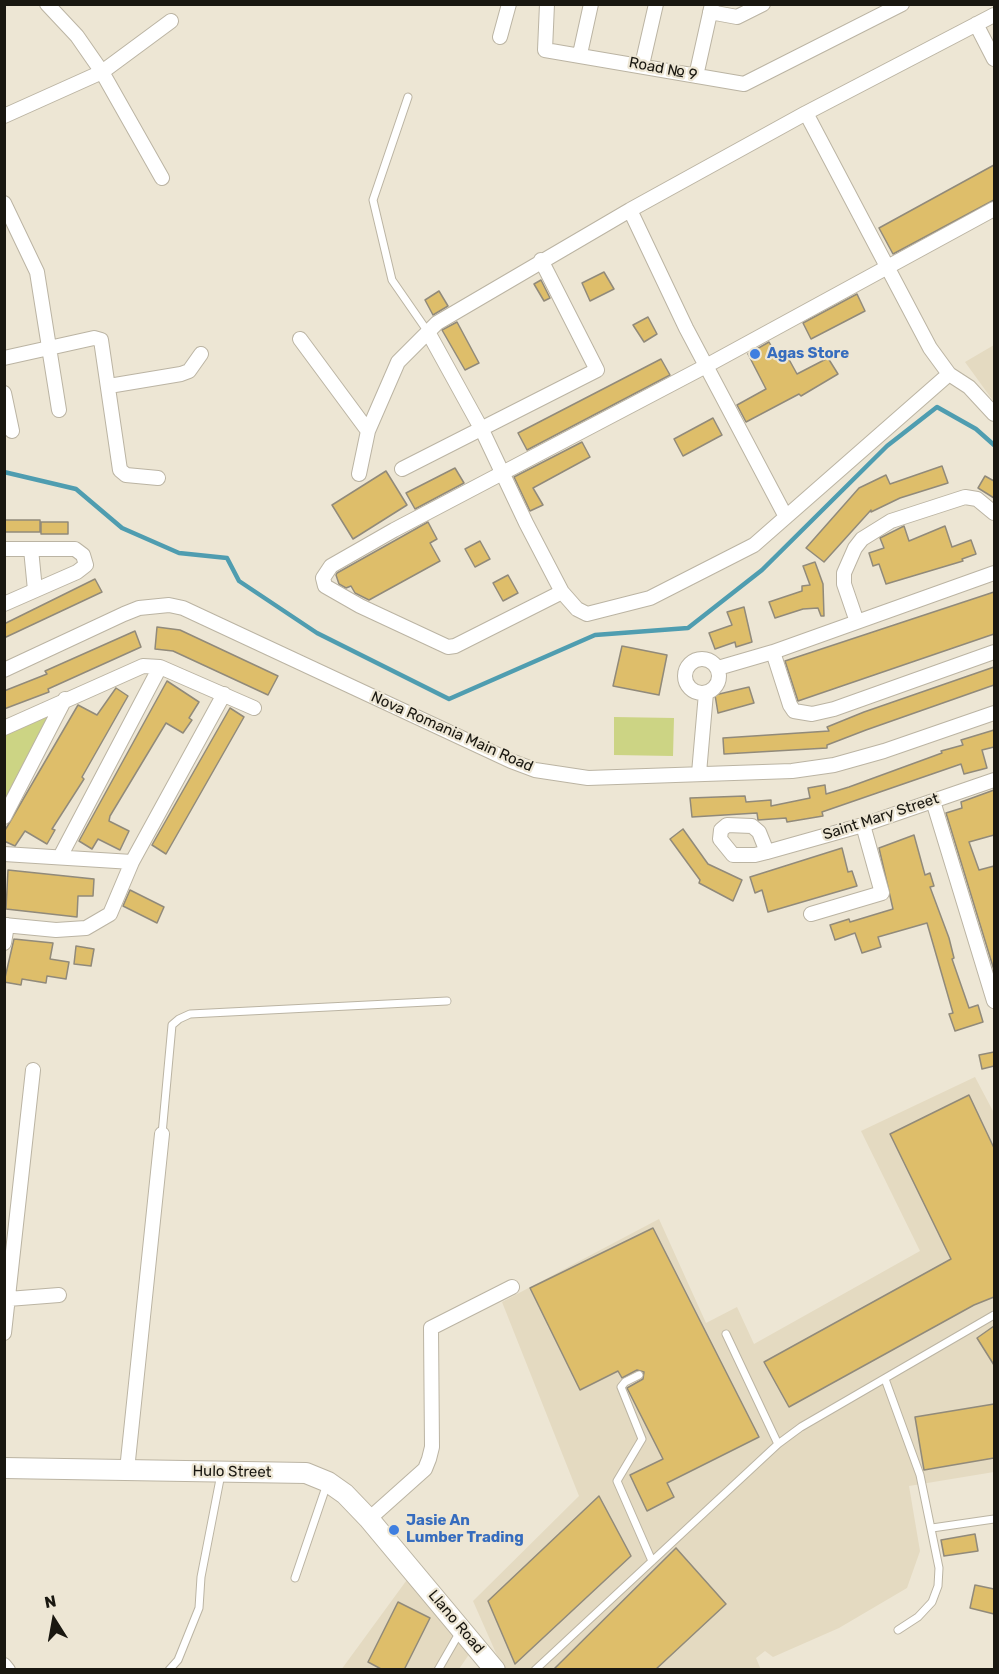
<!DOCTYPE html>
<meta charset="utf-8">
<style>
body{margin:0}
#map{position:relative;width:999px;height:1674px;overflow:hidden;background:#ede6d4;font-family:Rubik,sans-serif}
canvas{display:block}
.frame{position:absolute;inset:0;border:6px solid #191710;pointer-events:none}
.north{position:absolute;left:24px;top:1590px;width:60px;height:60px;-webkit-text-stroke:4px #ede6d4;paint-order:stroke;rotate:349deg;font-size:16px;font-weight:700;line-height:24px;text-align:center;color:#191710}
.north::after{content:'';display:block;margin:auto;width:21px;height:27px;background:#191710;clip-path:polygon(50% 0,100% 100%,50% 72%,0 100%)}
</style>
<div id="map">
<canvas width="999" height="1674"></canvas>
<div class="frame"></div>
<div class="north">N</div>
</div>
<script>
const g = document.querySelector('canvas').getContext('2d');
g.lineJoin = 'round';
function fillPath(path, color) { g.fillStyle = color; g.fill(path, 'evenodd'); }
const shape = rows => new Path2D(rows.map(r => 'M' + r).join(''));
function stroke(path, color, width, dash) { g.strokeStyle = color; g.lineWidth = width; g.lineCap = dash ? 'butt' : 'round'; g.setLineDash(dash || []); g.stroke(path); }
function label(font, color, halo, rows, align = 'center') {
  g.font = font + ' Rubik,sans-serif'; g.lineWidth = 4.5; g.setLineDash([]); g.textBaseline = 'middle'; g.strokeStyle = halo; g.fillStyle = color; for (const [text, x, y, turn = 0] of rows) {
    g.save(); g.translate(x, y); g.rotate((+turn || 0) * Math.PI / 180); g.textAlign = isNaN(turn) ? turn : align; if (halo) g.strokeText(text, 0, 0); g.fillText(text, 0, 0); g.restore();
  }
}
fillPath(shape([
 [994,345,994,402,965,362],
 [975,1077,994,1113,994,1472,909,1486,920,1551,907,1588,839,1628,773,1657,765,1651,756,1658,761,1670,503,1669,473,1601,579,1496,502,1302,659,1219,706,1323,737,1307,754,1344,920,1251,861,1131],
 [409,1577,470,1653,459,1669,341,1670]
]), '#e4dac1');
fillPath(shape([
 [50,714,5,801,5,735],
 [614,717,674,718,673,756,614,755]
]), '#ccd484');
stroke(shape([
 [4,472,76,489,122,528,179,553,227,558,239,581,317,633,449,699,595,635,688,628,762,570,887,446,937,407,976,429,994,445]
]), '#4f9db0', 4.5);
const building = shape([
 [994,165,994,200,893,254,879,228,994,165],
 [604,272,614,289,590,301,582,283,604,272],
 [541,280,550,298,544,301,534,284,541,280],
 [439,291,448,306,433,315,425,300,439,291],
 [857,294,865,311,811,339,803,323,857,294],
 [648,317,657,334,644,342,633,325,648,317],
 [457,322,479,363,465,370,442,330,457,322],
 [769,342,778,358,786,354,797,374,828,358,838,374,801,396,799,394,746,422,737,405,766,389,748,354,769,342],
 [661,359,670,375,527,450,518,433,661,359],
 [713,418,722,435,683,456,674,439,713,418],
 [582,442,590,457,533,488,543,505,530,511,514,477,582,442],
 [942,466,948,483,900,498,871,512,871,510,824,562,806,548,859,488,886,475,890,484,942,466],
 [455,468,464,483,415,509,406,493,455,468],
 [386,471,407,505,353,539,332,505,386,471],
 [985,476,994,481,994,498,978,488,985,476],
 [4,520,40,520,40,532,4,532,4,520],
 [41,522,68,522,68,534,41,534,41,522],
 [428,522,437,539,430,543,440,561,369,600,355,593,351,586,346,588,339,584,336,575,337,573,428,522],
 [904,526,909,541,945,526,952,547,971,540,976,554,962,559,963,561,886,584,879,564,873,566,869,553,884,548,880,538,904,526],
 [480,541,490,559,475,567,465,549,480,541],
 [815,562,823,584,824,616,821,616,818,608,803,609,775,618,769,602,802,591,802,586,810,585,803,566,815,562],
 [508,575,518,593,503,601,493,583,508,575],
 [95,579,102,592,4,638,4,624,95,579],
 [994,592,994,634,798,701,785,661,994,592],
 [744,607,752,642,736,647,735,642,715,649,709,633,732,625,727,612,744,607],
 [157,627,180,630,278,676,268,695,173,651,155,649,157,627],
 [135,631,141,647,48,689,49,692,4,709,4,691,47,674,45,671,135,631],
 [622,646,667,655,659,695,613,686,622,646],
 [994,667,994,685,866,730,827,745,827,748,724,754,723,738,829,731,827,727,864,712,994,667],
 [167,681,199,702,189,718,192,720,183,733,166,723,110,816,109,821,129,831,120,850,98,839,92,849,79,841,167,681],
 [749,687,754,703,718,713,715,695,749,687],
 [116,688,128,696,82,777,84,779,52,829,55,830,47,844,25,831,15,846,4,841,4,832,78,705,97,715,116,688],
 [230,708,244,717,166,854,152,845,230,708],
 [994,730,994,747,982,750,987,768,964,774,961,764,822,812,823,816,787,822,786,818,758,820,757,813,692,817,690,798,745,796,746,802,771,800,771,806,810,798,808,788,825,785,826,794,849,787,942,753,941,751,963,745,961,740,994,730],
 [994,790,994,835,969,842,979,870,994,866,994,970,946,813,962,808,961,802,994,790],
 [683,829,708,864,742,880,733,901,699,883,700,880,670,839,683,829],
 [914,835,925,875,930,873,934,886,930,887,949,938,954,958,952,959,969,1008,978,1005,983,1022,955,1031,949,1014,953,1013,927,923,878,937,881,947,862,953,855,933,835,940,830,925,849,919,850,922,893,909,879,848,914,835],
 [842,848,848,872,852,871,857,886,768,912,762,890,755,893,750,877,842,848],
 [8,870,94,879,93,896,78,896,77,917,6,909,8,870],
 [130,890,164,907,157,923,123,906,130,890],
 [14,939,53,943,50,959,69,962,66,979,47,976,46,983,22,979,21,985,4,982,14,939],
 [76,946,94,949,91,966,74,964,76,946],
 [994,1052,994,1066,982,1069,979,1055,994,1052],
 [969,1095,994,1148,994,1297,974,1305,789,1407,764,1362,951,1259,890,1134,969,1095],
 [653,1228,759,1437,667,1483,674,1497,647,1511,630,1475,663,1459,627,1388,643,1379,644,1372,637,1370,622,1378,618,1371,580,1390,530,1288,653,1228],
 [994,1326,994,1365,977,1338,994,1326],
 [994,1404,994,1458,924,1470,915,1417,994,1404],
 [599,1496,631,1556,515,1664,488,1601,599,1496],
 [975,1534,978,1551,944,1556,941,1540,975,1534],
 [676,1548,726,1604,655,1670,553,1670,676,1548],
 [975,1585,994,1589,994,1614,970,1608,975,1585],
 [398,1602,430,1618,404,1670,383,1670,368,1662,398,1602]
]);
fillPath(building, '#debe6a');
stroke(building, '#918a7a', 1.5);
const lane = shape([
 [408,97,373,200,392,280,428,332],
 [162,1134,172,1025,179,1019,190,1014,447,1001],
 [726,1334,778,1444],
 [639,1375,625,1382,621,1387,642,1439,617,1481,652,1561],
 [885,1379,920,1475,939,1568,938,1586,932,1602,918,1617,898,1630],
 [932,1528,994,1519],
 [295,1578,327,1484],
 [169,1670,178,1660,199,1608,201,1577,221,1474],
 [438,1670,461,1630],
 [535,1670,778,1444,801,1427,994,1315]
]);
const street = shape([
 [47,4,77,36,102,72,162,178],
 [547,4,545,50,744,84,902,4],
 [710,12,737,17,763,4],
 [976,24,994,59],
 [500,37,509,4],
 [580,54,591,4],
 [642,65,656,4],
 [696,76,712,4],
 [806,113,930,348,949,374],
 [4,116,102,72,171,21],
 [4,203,37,272,59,410],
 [630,210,686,328,786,517],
 [428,332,482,430,526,523,562,592,577,609,587,614,650,598,754,545,949,374,969,387,994,414],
 [300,339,368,431],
 [4,358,94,338,101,340,120,470,126,475,158,478],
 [109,386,181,374,189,371,201,354],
 [4,393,12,431],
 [402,469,597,370,541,260],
 [359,474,368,431,398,362,437,323,630,210,806,113,994,15],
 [4,549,75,549,83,555,86,565,77,572,4,604],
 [31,549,35,590],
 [994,573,773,652,790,705,794,711,812,714,834,709,994,652],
 [562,592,455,646,448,647,360,606,325,586,323,578,331,566,394,530,706,366,994,209],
 [857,622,844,584,844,573,855,548,862,539,891,521,965,497,977,499,994,513],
 '685 676a17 17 0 1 1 34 0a17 17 0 1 1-34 0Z',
 [718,668,773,652],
 [4,670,124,614,139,608,169,605,183,608,511,761,535,770,588,778,792,771,834,765,884,751,994,713],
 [4,728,143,666,160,667,254,708],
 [699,773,706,693],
 [933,801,994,1001],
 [4,817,65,699],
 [767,852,759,832,752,826,727,825,721,830,720,839,733,855,755,855,767,852,863,825,994,780],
 [4,854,132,862],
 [60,857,160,667],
 [811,914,882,893,863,825],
 [4,925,56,930,86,928,110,914,132,862,224,694],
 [4,943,7,925],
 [8,1299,59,1295],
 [4,1333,33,1070],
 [127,1470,162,1134],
 [369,1519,425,1469,429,1459,432,1447,431,1328,512,1287],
 [4,1665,8,1670]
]);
const secondary = shape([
 [4,1468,306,1473,328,1482,345,1494,369,1519,495,1670]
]);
stroke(lane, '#bbb4a3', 9);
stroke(street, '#bbb4a3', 16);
stroke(secondary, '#bbb4a3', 22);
stroke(lane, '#fff', 7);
stroke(street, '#fff', 14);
stroke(secondary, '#fff', 20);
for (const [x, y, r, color] of [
 [755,354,6,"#3f7fe0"],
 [394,1530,6,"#3f7fe0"]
]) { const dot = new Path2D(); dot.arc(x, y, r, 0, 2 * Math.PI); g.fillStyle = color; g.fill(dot); stroke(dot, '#ede6d4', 2); }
label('15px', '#191710', '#ede6d4', [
 ["Road № 9",663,69,11],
 ["Nova Romania Main Road",452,732,24],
 ["Saint Mary Street",881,817,-18],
 ["Hulo Street",232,1472,1],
 ["Llano Road",456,1622,50]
]);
label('bold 15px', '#366cbe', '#ede6d4', [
 ["Agas Store",767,354],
 ["Jasie An",406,1521],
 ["Lumber Trading",406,1538]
], 'left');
</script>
